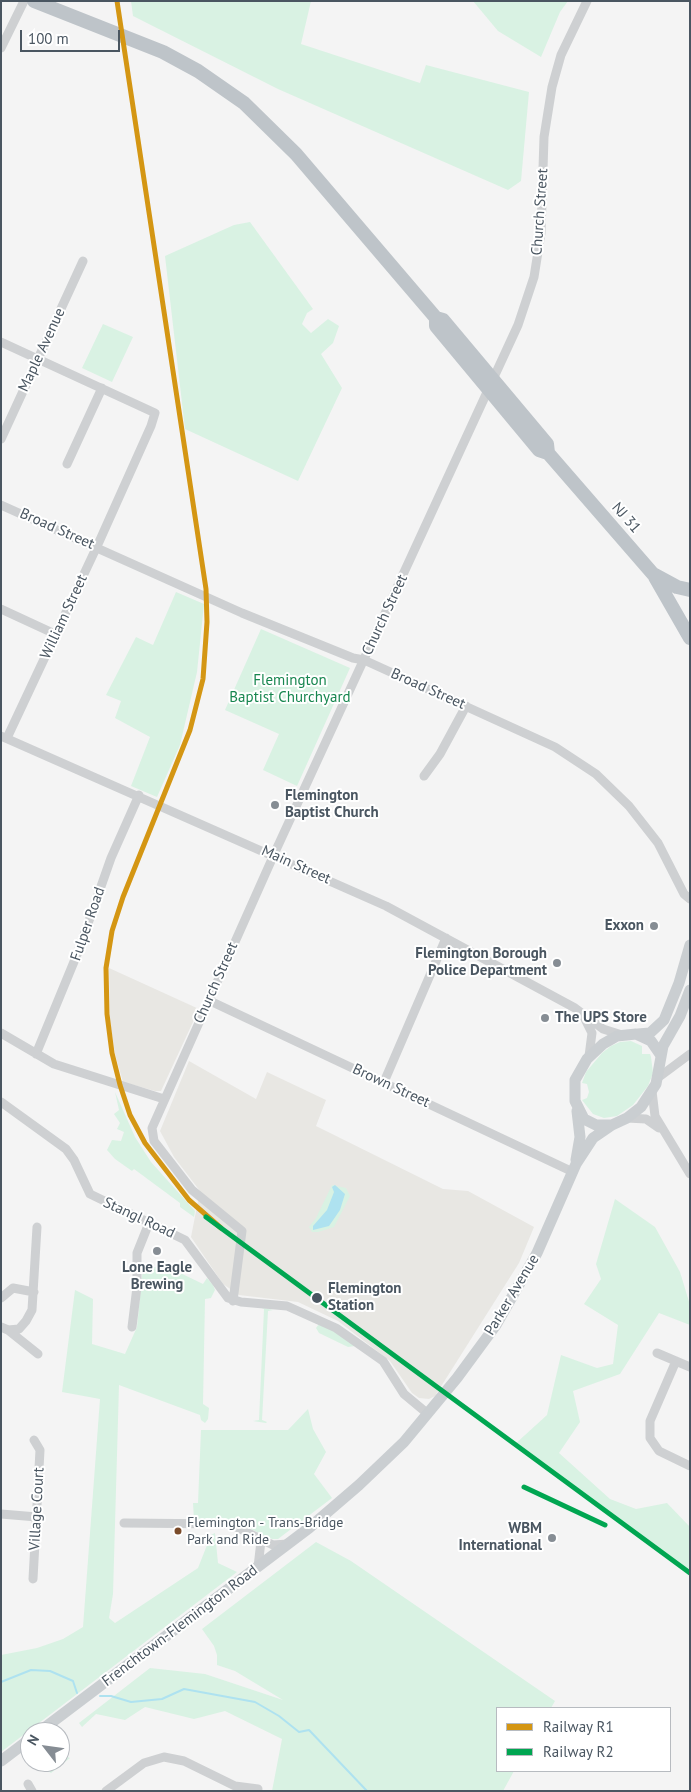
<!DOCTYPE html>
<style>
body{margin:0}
#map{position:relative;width:691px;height:1792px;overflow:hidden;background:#f4f4f4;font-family:"PT Sans",sans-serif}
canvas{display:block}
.frame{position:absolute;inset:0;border:2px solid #4a5661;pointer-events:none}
.legend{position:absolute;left:496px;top:1707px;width:175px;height:65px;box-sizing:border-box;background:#fff;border:1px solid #b7bbc0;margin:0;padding:6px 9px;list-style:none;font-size:15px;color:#4a5661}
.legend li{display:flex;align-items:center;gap:10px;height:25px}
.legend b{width:25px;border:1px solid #b7bbc0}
.north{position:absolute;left:20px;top:1722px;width:50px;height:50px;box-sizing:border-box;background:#fff;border:1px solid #b7bbc0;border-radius:50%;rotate:300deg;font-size:14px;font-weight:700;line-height:20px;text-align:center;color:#4a5661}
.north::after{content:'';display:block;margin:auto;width:18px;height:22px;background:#868d94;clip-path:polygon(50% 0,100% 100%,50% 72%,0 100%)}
.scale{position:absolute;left:20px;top:30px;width:100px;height:22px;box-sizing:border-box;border:2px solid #4a5661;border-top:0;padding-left:6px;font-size:15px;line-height:18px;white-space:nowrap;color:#4a5661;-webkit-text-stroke:4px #fff;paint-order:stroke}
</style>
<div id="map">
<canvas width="691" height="1792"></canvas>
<div class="frame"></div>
<ul class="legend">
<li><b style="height:6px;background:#d49613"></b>Railway R1</li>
<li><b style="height:6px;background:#00a651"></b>Railway R2</li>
</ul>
<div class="north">N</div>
<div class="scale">100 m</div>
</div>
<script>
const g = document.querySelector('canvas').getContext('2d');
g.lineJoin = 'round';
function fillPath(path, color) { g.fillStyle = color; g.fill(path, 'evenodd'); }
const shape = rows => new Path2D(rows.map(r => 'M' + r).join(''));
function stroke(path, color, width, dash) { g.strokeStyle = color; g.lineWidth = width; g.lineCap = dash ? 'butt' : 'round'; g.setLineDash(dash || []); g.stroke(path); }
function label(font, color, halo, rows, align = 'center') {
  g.font = font + ' "PT Sans",sans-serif'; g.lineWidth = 4; g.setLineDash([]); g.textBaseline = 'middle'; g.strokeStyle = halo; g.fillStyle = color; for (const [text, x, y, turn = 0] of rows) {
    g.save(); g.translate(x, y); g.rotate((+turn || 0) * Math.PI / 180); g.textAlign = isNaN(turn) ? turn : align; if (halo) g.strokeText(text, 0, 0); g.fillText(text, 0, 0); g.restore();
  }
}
fillPath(shape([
 [109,968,199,1009,161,1091,155,1091,123,1082,115,1054,110,1021],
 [189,1061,256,1099,267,1072,326,1100,316,1126,443,1189,468,1191,534,1227,519,1263,435,1396,429,1399,419,1398,412,1393,390,1361,338,1321,298,1302,239,1295,223,1284,191,1237,200,1191,174,1157,160,1131]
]), '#e8e7e3');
fillPath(shape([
 [131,1,311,1,301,44,420,83,426,65,529,92,521,181,508,190,278,89,133,16],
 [473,1,568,1,560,12,541,57,498,31],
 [250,222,313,309,307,313,302,324,311,333,328,319,339,326,333,343,321,354,342,388,298,481,185,429,165,256,234,225],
 [103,324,133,337,112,382,82,368],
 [176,592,204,604,197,672,180,745,157,797,131,786,150,737,115,718,121,701,106,695,136,637,153,645],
 [261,629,350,668,297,786,263,770,279,734,225,710],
 [631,1041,642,1046,642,1054,650,1054,651,1057,653,1073,648,1086,633,1105,617,1116,604,1118,593,1114,582,1100,587,1098,589,1092,587,1084,582,1083,586,1072,602,1053,611,1046,620,1042],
 [115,1092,135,1137,151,1162,195,1211,194,1217,180,1207,180,1203,134,1169,132,1171,115,1159,107,1150,112,1140,121,1141,124,1132,117,1129,120,1123,114,1114,119,1110],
 [332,1185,346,1188,350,1196,334,1227,318,1232,312,1232,309,1227,316,1218],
 [615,1199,655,1227,680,1272,690,1305,690,1325,659,1313,620,1374,573,1391,580,1422,559,1453,610,1499,636,1509,667,1503,690,1527,690,1574,514,1445,547,1415,561,1355,597,1368,613,1364,618,1325,584,1304,601,1279,596,1264],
 [143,1267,168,1267,203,1284,207,1278,213,1285,215,1290,211,1298,205,1299,203,1404,209,1408,208,1419,205,1423,201,1420,200,1415,119,1385,113,1594,109,1618,115,1623,198,1568,211,1535,215,1533,218,1563,237,1572,1,1752,1,1655,37,1648,63,1639,83,1627,100,1399,62,1392,75,1290,93,1299,92,1344,125,1354,137,1327],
 [259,1307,273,1310,268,1311,262,1420,267,1422,266,1423,253,1421,259,1420,264,1309],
 [319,1324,334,1330,355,1346,348,1347,319,1333,316,1328],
 [308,1409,313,1429,326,1452,314,1474,332,1498,278,1539,272,1539,238,1523,194,1520,193,1503,198,1503,201,1430,288,1430],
 [316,1542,351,1561,555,1701,551,1708,497,1708,497,1771,514,1771,503,1791,272,1791,282,1739,225,1711,194,1719,145,1707,125,1720,96,1714,82,1727,79,1723,150,1668,205,1674,283,1700,235,1671,217,1665,217,1655,214,1646,202,1629],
 [60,1749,65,1756,70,1758,51,1773,31,1762,60,1762]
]), '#d9f2e3');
fillPath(shape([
 [335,1185,345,1194,340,1210,329,1226,313,1230,313,1226,327,1210,334,1192,332,1187]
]), '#aee2f0');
stroke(shape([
 [1,1682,31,1670,50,1671,73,1681,77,1693],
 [100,1696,111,1696,131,1702,162,1699,184,1689,255,1702,279,1716,299,1732,309,1730,367,1791]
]), '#aee2f0', 2);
stroke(shape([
 [1,48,24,1],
 [1,342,155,413,151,426,99,542,7,738],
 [1,439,83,261],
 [67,464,102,388],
 [1,505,242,613,353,658,364,660,555,747,596,774,629,806,658,843,684,894,690,899],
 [1,609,55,634],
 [1,736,386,906,575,1008,603,1029,622,1035],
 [424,776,440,754,466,706],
 [208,1000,573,1172],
 [584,1017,592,1033,589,1056],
 [1,1033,54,1064,164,1099],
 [36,1054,78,952,111,858,139,795],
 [659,1077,690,1054],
 [384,1082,446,938],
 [652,1091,655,1116,690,1174],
 [1,1102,66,1149,74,1160,90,1194,185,1240,228,1298,241,1302,287,1306,336,1328,383,1361,404,1394,428,1414],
 [627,1118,646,1119,659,1128],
 [1,1298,13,1288,34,1292],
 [233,1301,242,1231,192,1190,154,1141,152,1128,276,850,518,325,534,277,541,233,544,137,552,87,561,55,587,1],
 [1,1327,8,1330,19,1329,26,1321,32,1310,37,1227],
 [132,1327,137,1287,137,1253,149,1223],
 [8,1330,38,1354],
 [657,1353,690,1367],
 [676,1361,650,1421,650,1438,659,1451,690,1466],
 [1,1514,37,1517],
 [124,1523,230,1524,273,1545,288,1544],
 [258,1567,261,1541],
 [33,1579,40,1450,34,1440],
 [28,1784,32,1791],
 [106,1791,144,1763,164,1757,184,1761,235,1786,258,1789]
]), '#ced0d2', 9);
stroke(shape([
 [638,1034,650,1033,664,1020,679,983,690,945],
 [660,1054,651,1041,636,1034,617,1036,603,1044,587,1059,575,1080,575,1101,584,1119,596,1125,612,1125,627,1118,641,1107,656,1084,663,1046,680,1016,690,990],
 [576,1160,580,1137,577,1111],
 [39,1732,309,1528,359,1485,404,1442,457,1378,496,1325,537,1253,576,1164,593,1138,612,1125],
 [1,1761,30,1739]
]), '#caced1', 11);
stroke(shape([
 [34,1,163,52,198,71,244,103,296,154,436,318,443,320,547,444,548,453],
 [436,318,436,326,539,450,548,453,653,574,677,587,690,590],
 [655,577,690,638]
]), '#bec4c9', 14);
stroke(shape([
 [117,1,206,589,207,622,203,679,190,730,123,897,112,931,106,968,107,1014,112,1053,120,1085,130,1115,145,1143,189,1200,221,1228]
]), '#d49613', 5);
stroke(shape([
 [206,1217,690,1573],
 [524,1487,605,1525]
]), '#00a651', 5);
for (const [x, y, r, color] of [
 [275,805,5,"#868d94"],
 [654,926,5,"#868d94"],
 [557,963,5,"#868d94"],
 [545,1018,5,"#868d94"],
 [157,1251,5,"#868d94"],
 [317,1298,6,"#4a5661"],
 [178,1531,4.5,"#7a4b2a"],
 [552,1538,5,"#868d94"]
]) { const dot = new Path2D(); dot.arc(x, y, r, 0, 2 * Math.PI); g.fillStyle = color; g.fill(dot); stroke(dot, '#fff', 2); }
label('14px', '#4a5661', '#fff', [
 ["Flemington - Trans-Bridge",187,1523],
 ["Park and Ride",187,1540]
], 'left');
label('15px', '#4a5661', '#fff', [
 ["Church Street",540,212,-86],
 ["Maple Avenue",42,350,-65],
 ["NJ 31",626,518,49],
 ["Broad Street",57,529,24],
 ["Church Street",385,615,-65],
 ["William Street",64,617,-65],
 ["Broad Street",428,689,24],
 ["Main Street",296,865,24],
 ["Fulper Road",88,924,-71],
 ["Church Street",216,983,-66],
 ["Brown Street",391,1086,25],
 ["Stangl Road",139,1218,25],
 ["Parker Avenue",512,1295,-59],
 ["Village Court",37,1509,-87],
 ["Frenchtown-Flemington Road",180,1626,-37]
]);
label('15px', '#17864f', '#fff', [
 ["Flemington",290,681],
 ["Baptist Churchyard",290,698]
]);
label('bold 15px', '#4a5661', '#fff', [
 ["Flemington",285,796,"left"],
 ["Baptist Church",285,813,"left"],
 ["Exxon",644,926],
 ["Flemington Borough",547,954],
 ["Police Department",547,971],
 ["The UPS Store",555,1018,"left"],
 ["Lone Eagle",157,1268,"center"],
 ["Brewing",157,1285,"center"],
 ["WBM",542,1529],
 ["International",542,1546]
], 'right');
label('bold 15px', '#4a5661', '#fff', [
 ["Flemington",328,1289],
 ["Station",328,1306]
], 'left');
</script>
